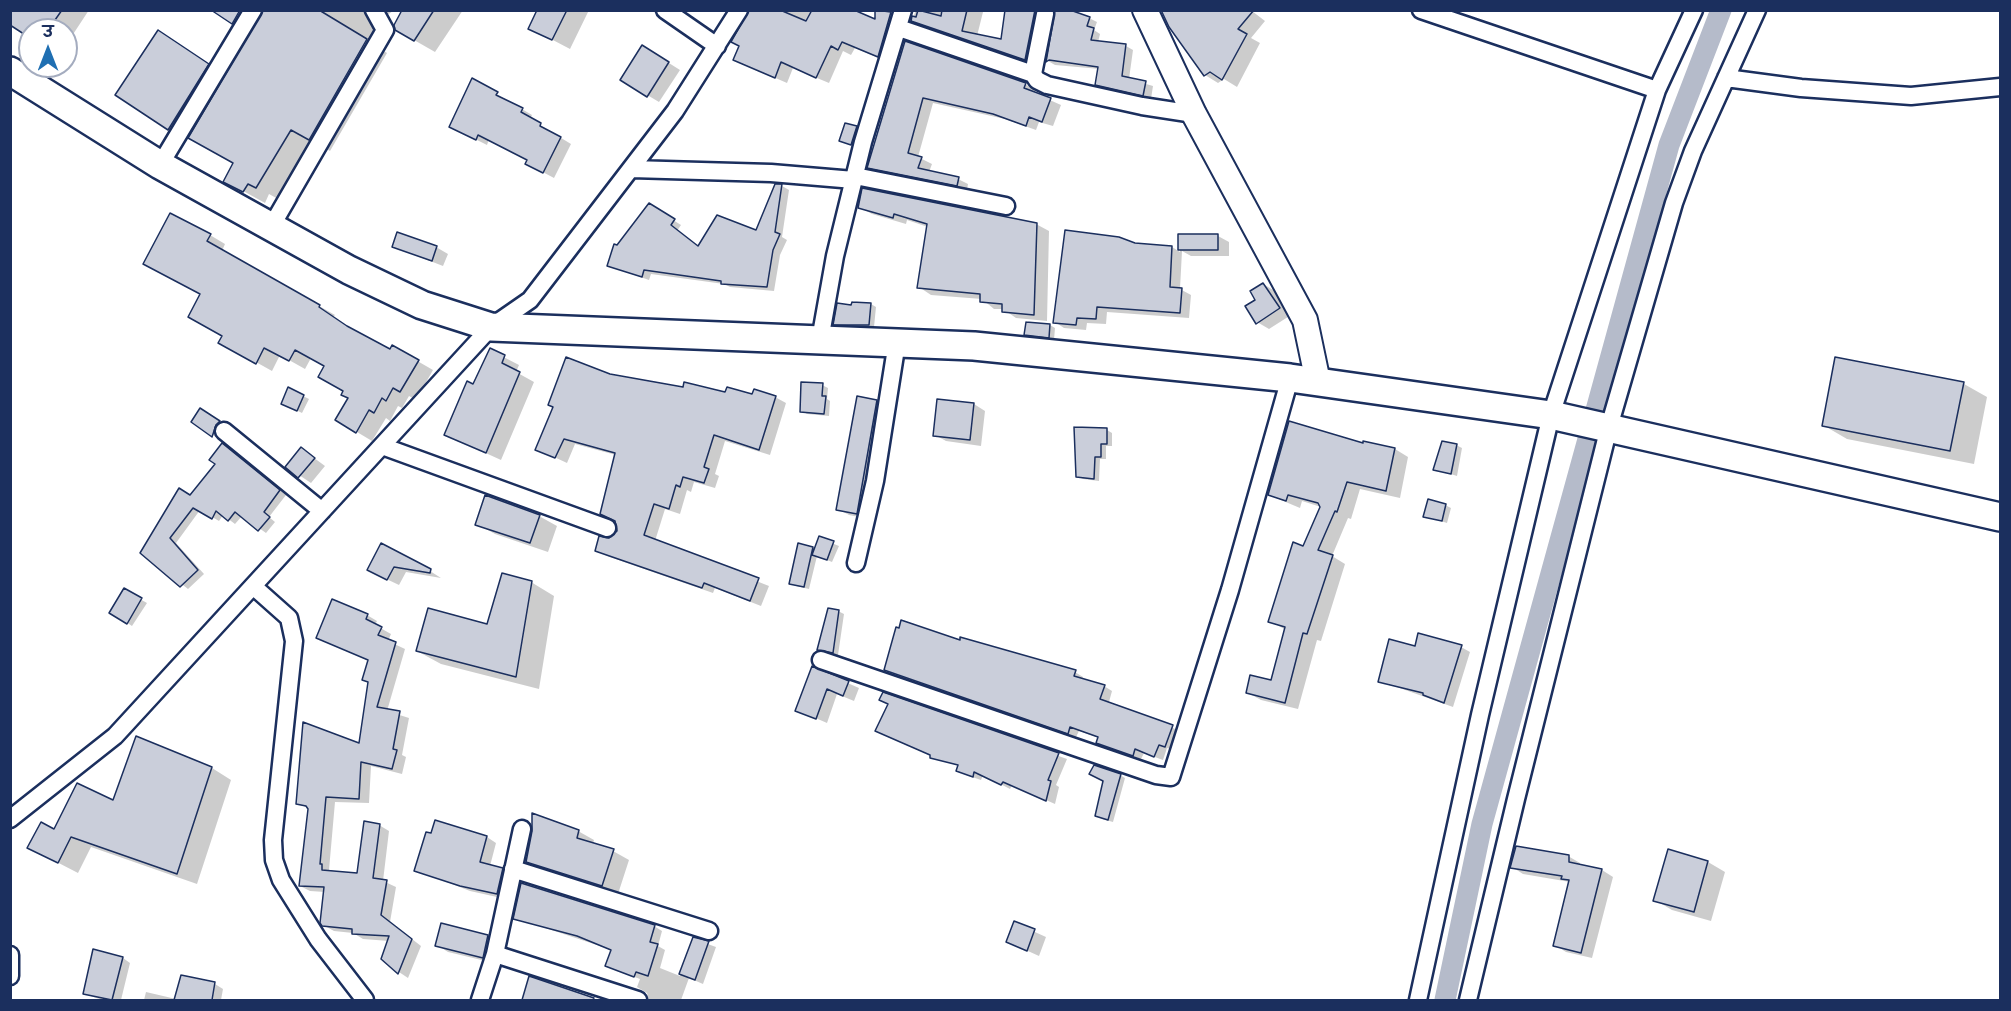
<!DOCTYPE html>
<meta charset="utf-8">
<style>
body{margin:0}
#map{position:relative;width:2011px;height:1011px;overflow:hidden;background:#fff;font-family:Itim,"Playpen Sans Deva",sans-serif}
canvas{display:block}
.frame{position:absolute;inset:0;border:12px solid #1b2f5e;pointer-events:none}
.north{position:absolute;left:18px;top:18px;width:60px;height:60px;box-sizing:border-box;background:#fff;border:2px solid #a4acbf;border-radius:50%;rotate:0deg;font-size:16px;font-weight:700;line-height:24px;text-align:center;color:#1b2f5e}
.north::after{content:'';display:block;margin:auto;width:21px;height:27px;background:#1f6fb2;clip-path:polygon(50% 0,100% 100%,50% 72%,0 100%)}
</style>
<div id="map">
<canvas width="2011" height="1011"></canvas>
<div class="frame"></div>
<div class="north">उ</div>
</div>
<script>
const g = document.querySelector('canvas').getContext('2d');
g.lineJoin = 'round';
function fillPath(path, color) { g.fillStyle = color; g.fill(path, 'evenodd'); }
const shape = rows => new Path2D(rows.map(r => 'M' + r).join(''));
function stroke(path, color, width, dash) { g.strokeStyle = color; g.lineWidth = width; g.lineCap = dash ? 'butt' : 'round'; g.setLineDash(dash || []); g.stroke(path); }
fillPath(shape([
 [10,10,89,10,66,45,66,30,30,30,30,36],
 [214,10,394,10,385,17,375,45,387,53,330,151,312,140,278,199,269,194,265,203,225,181,235,163,188,136,186,139,169,129,117,94,159,32,227,76,252,34],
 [403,10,463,10,435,52,414,40],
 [538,10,589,10,570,49,530,28],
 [781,10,850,10,887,26,899,33,890,63,855,48,851,55,843,51,829,83,793,68,787,83,734,60],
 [916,10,980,10,983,12,977,36,1002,41,1006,10,1046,10,1032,63,920,24,912,20],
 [1055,10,1072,10,1089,18,1097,22,1094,30,1100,34,1098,42,1126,46,1133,50,1129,79,1153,86,1151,99,1104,88,1097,84,1100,69,1055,65,1048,61,1057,15],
 [1252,11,1265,21,1251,38,1260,43,1237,87,1224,79,1218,83,1205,75,1170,27],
 [906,43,1025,84,1035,90,1034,93,1061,105,1053,126,1039,122,1036,130,1005,119,933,103,918,157,932,164,929,172,958,179,968,184,967,190,879,173,869,167],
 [653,53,680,70,659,102,622,80],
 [473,80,532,115,530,119,571,144,554,178,537,169,529,160,489,139,487,145,461,132],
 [856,127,862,130,857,147,841,141],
 [782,186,789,190,782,237,787,240,780,255,774,291,730,287,724,284,651,274,649,280,609,266,618,247,649,205,681,225,677,231,699,247,757,232],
 [859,207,1036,224,1049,231,1047,321,1016,318,1003,309,994,309,982,299,931,295,919,287,928,227,907,220,906,224,872,214],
 [210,235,225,244,222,251,335,315,333,317,358,334,390,351,393,347,433,370,416,400,409,396,402,408,398,406,390,421,386,418,372,441,337,420,350,398,326,366,311,358,305,369,280,355,272,371,220,342,224,335,202,294,160,272],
 [1180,236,1218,236,1229,242,1229,256,1191,256,1182,251,1180,289,1191,295,1189,318,1107,312,1106,324,1087,323,1086,330,1064,328,1055,322,1134,245,1172,247,1180,252],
 [394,247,436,247,448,254,443,266],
 [1263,284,1275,291,1291,315,1269,329,1257,322,1257,300],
 [871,304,876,307,874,327,840,327,835,324,838,305],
 [1050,325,1055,328,1054,340,1026,334],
 [490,350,519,365,516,372,534,382,501,460,446,435],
 [610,376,726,394,775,397,786,403,770,455,725,441,715,474,719,476,715,488,694,482,691,492,687,490,680,514,665,509,655,541,769,586,761,606,715,588,713,593,607,556,596,550,619,532,616,455,575,444,567,463,537,449],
 [1964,384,1987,397,1974,464,1847,439,1823,425],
 [822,385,828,388,827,399,830,401,829,416,807,414,802,411],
 [289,389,309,399,302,413,288,406],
 [877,401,888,408,868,519,849,515,838,509],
 [974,404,985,411,981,446,946,441,935,435],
 [200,410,224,425,218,438,193,422],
 [1107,430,1112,433,1112,446,1106,446,1106,459,1100,459,1099,481,1083,479,1077,476],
 [1364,443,1395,449,1408,457,1400,498,1360,489,1351,519,1348,518,1332,556,1345,564,1321,641,1317,640,1298,709,1261,700,1248,693,1272,682,1286,630,1270,621,1321,507,1302,501,1300,508,1269,495],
 [1456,445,1462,448,1457,476,1435,469],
 [229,449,286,495,269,517,275,522,266,533,242,516,235,524,223,515,219,521,200,510,176,543,204,574,188,589,142,553],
 [302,449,325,466,311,483,287,467],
 [1445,505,1451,508,1447,523,1425,516],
 [539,516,557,526,548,552,495,534,477,524],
 [819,538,839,546,832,562,817,556,809,589,796,586,791,583,813,548,815,550],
 [381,545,430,571,441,578,406,572,399,585,380,576],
 [531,582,554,596,539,689,441,664,417,651,488,626],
 [124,590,147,603,132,626,111,612],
 [838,611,844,614,838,655,824,653,819,650],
 [367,615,377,621,375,625,391,634,388,641,405,649,387,711,409,718,402,755,406,757,402,774,371,766,369,803,335,802,329,870,358,875,379,825,389,831,383,881,396,887,390,922,421,946,408,978,399,972,389,941,363,939,353,933,334,931,323,925,325,892,310,891,300,886,310,809,297,803,360,745,369,683,370,661,318,638],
 [1419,635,1461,647,1470,652,1453,707,1380,681,1416,648],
 [960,642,1075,672,1083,677,1082,680,1104,686,1112,691,1109,702,1180,731,1173,750,1167,748,1163,760,1144,753,1141,759,1106,747,1098,743,1099,738,1079,731,1076,737,886,669],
 [813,668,859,688,854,701,837,694,827,723,797,710],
 [883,694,1067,759,1056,785,1059,787,1055,804,1012,785,1010,789,983,775,981,780,966,775,958,770,959,766,932,757],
 [137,738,212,768,231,780,197,884,91,847,78,873,49,858,55,831,113,803],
 [1120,775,1125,778,1113,822,1102,819,1097,816,1105,781],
 [578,831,594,840,593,844,613,851,629,860,618,894,543,870,527,861],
 [487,837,496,843,490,866,512,875,506,899,470,891,416,870],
 [1568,856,1580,863,1580,866,1602,870,1613,877,1592,958,1566,952,1555,945,1570,882,1523,874,1512,867],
 [1708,862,1725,872,1711,921,1672,910,1655,900],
 [515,918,654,926,662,931,658,946,665,950,660,968,680,976,694,939,716,947,703,984,689,978,681,1000,649,1000,647,993,637,987,640,979,615,970,612,950],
 [1015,923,1046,937,1039,956,1008,942],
 [442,925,488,936,499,943,494,963,448,952,437,945],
 [123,958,130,963,121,1000,102,1000,85,994],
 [182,977,215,984,223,989,221,1000,144,1000,146,992,176,999],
 [530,978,575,995,573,1000,524,1000]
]), '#0003');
stroke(shape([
 [1445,1000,1482,824,1669,145,1721,10]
]), '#b5bbca', 21);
const building = shape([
 [10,10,62,10,48,30,30,30,30,38,10,25,10,10],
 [211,10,240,10,232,24,211,10],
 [263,10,319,10,367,39,309,140,291,130,256,188,248,184,243,192,223,182,233,163,188,138,263,10],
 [402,10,434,10,414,41,395,30,394,25,402,10],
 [537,10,567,10,552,40,528,29,537,10],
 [749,10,780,10,806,21,812,10,854,10,875,19,875,10,891,12,878,57,842,42,838,50,831,46,816,78,781,62,775,78,733,60,739,46,731,42,749,10],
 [918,10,941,16,942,10,967,10,962,31,1001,39,1005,10,1035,10,1025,60,911,21,912,16,916,17,918,10],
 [1055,10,1070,10,1090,17,1087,26,1094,28,1091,40,1126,44,1122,76,1146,81,1143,96,1095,85,1098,67,1049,60,1046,62,1055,10],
 [1161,10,1254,10,1238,29,1247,34,1222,80,1210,72,1204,76,1169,27,1161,10],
 [158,30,209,64,168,130,115,95,158,30],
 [905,41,1026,83,1024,88,1051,98,1042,122,1029,117,1026,126,993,114,923,98,908,153,922,157,918,168,959,177,957,186,867,168,905,41],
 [642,45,669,62,647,97,620,80,642,45],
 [472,78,498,92,496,95,523,108,521,112,541,123,540,126,561,137,543,173,525,164,527,160,478,135,476,140,449,127,472,78],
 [845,123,857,126,851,145,839,141,845,123],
 [775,184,782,184,775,232,780,234,773,250,767,287,721,284,721,281,644,270,642,277,607,266,614,244,617,245,649,203,675,219,671,225,698,246,717,215,756,230,775,184],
 [862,188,1037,223,1034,315,1002,312,1002,304,980,302,980,294,917,288,927,224,894,214,893,218,858,208,862,188],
 [170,213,211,234,207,241,320,305,319,307,347,326,390,349,392,345,419,360,400,392,393,388,386,401,382,398,374,413,369,410,356,433,335,420,348,398,341,395,343,391,318,377,324,366,295,350,289,361,264,348,256,364,218,343,222,336,188,317,200,294,143,264,170,213],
 [1065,230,1119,237,1135,243,1172,246,1170,287,1182,288,1180,313,1097,307,1096,319,1077,318,1076,325,1053,323,1065,230],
 [397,232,437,246,432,261,392,247,397,232],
 [1178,234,1218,234,1218,250,1178,250,1178,234],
 [1263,283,1280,308,1256,324,1245,306,1255,300,1250,291,1263,283],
 [852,302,871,303,869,325,833,325,837,303,851,305,852,302],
 [1026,322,1050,324,1049,338,1024,335,1026,322],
 [490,348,505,355,502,363,520,372,486,453,444,435,467,381,473,384,490,348],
 [566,357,610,374,683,387,684,382,725,392,727,387,752,394,754,389,776,396,759,450,714,435,704,467,709,469,704,483,683,477,680,487,676,485,669,509,654,504,644,535,759,578,750,601,704,583,702,588,595,551,599,536,609,538,617,531,615,521,600,514,615,453,564,439,555,458,535,450,553,407,548,405,566,357],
 [1835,357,1964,382,1950,451,1822,426,1835,357],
 [801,382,823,383,822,396,826,396,824,414,800,412,801,382],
 [288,387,304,395,297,411,281,404,288,387],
 [857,396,877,400,857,514,836,510,857,396],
 [937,399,974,403,970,440,933,436,937,399],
 [200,408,220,421,216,425,212,437,191,422,200,408],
 [1289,421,1363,443,1363,441,1395,448,1386,491,1347,482,1337,512,1335,511,1318,550,1333,555,1307,634,1303,633,1285,703,1246,693,1250,675,1271,680,1285,627,1268,622,1293,542,1303,546,1320,507,1318,503,1288,495,1286,501,1268,495,1289,421],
 [1074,427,1107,428,1107,444,1101,444,1101,457,1095,457,1094,479,1076,477,1074,427],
 [1442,441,1457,444,1451,474,1433,470,1442,441],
 [222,443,280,490,264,512,270,517,258,531,235,512,228,521,216,511,212,519,193,508,170,538,198,570,180,587,140,553,179,488,190,495,215,464,209,460,222,443],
 [301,447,315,458,298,478,285,467,301,447],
 [485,495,540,515,530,543,475,525,485,495],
 [1428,499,1446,504,1442,521,1423,517,1428,499],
 [819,536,834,541,827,560,812,555,819,536],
 [381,543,431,569,430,573,394,567,387,580,367,570,381,543],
 [798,543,813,547,804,587,789,584,798,543],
 [502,573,532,581,516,677,416,651,428,608,487,624,502,573],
 [124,588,142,598,127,624,109,613,124,588],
 [332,599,368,614,366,619,382,627,378,635,396,642,377,707,400,711,393,749,397,750,392,769,361,762,359,799,326,797,320,864,322,864,322,870,357,873,364,821,380,824,373,878,387,880,381,915,412,939,398,974,381,959,389,936,352,934,352,929,322,926,320,923,324,887,299,886,308,809,306,806,296,804,303,722,359,743,368,682,362,680,368,660,316,638,332,599],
 [828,608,839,610,833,653,817,650,828,608],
 [901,620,960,640,960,637,1076,670,1074,676,1105,685,1100,699,1173,725,1165,747,1159,745,1154,757,1135,749,1133,756,1096,743,1098,737,1070,727,1068,734,884,670,896,627,899,628,901,620],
 [1418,633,1462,645,1444,703,1423,695,1423,693,1378,682,1389,639,1415,646,1418,633],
 [812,666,849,681,843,696,827,689,816,719,795,711,812,666],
 [883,692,1059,753,1048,780,1051,781,1046,801,1003,782,1001,785,974,772,973,777,956,771,958,765,930,758,930,755,875,731,888,704,879,700,883,692],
 [136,736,212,767,177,874,71,837,58,863,27,848,41,822,54,829,77,783,113,800,136,736],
 [1094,765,1121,774,1108,820,1095,816,1103,781,1089,774,1094,765],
 [532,813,579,830,577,838,614,849,602,886,526,862,532,831,532,813],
 [435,820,487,836,480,862,503,868,497,894,460,886,414,871,426,832,431,833,435,820],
 [1516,846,1569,855,1569,862,1602,869,1581,953,1553,946,1569,880,1561,879,1562,876,1510,868,1516,846],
 [1668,849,1708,861,1694,912,1653,901,1668,849],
 [521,883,655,925,650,942,658,944,648,976,636,972,634,977,605,966,611,950,577,936,513,919,521,883],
 [1014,921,1035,929,1027,951,1006,942,1014,921],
 [441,923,488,935,483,958,435,946,441,923],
 [693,937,709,941,695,980,679,974,693,937],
 [93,949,123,957,112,1000,83,994,93,949],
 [181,975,215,982,212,1000,174,1000,181,975],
 [529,976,594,998,593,1000,522,1000,529,976]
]);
fillPath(building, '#caceda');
stroke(building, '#1b2f5e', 1.5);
const street = shape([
 [665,10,717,46],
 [1421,10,1657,90],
 [1045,14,1033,74,1037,80,1047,85,1142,106,1194,114],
 [899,28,1033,74],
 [1726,78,1801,88,1911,96,2000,87],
 [160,165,253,10],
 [631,169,771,173,854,180],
 [855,176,1006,206],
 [271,227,385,30,374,10],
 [820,340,835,256,863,142,903,10],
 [224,431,322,511],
 [382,446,607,528],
 [856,563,875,481,897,342],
 [253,586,289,618,294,641,273,840,274,860,281,880,318,939,365,1000],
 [821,660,1156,775,1171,777,1230,590,1290,378],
 [10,819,115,736,491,327,530,300,675,111,739,10],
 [513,869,709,931],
 [495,954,638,1000],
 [10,955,10,976],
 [480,1000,495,954,522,829],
 [1418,1000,1480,715,1551,415,1657,90,1694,10],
 [1468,1000,1516,799,1609,427,1674,203,1693,151,1757,10]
]);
const secondary = shape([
 [1145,10,1194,114,1305,320,1318,382]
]);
const primary = shape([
 [10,71,160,165,349,270,422,305,491,327,974,346,1290,378,1551,415,2000,517]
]);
stroke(street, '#1b2f5e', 21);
stroke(secondary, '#1b2f5e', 28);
stroke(primary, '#1b2f5e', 32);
stroke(street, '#fff', 16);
stroke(secondary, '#fff', 24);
stroke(primary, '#fff', 27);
</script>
